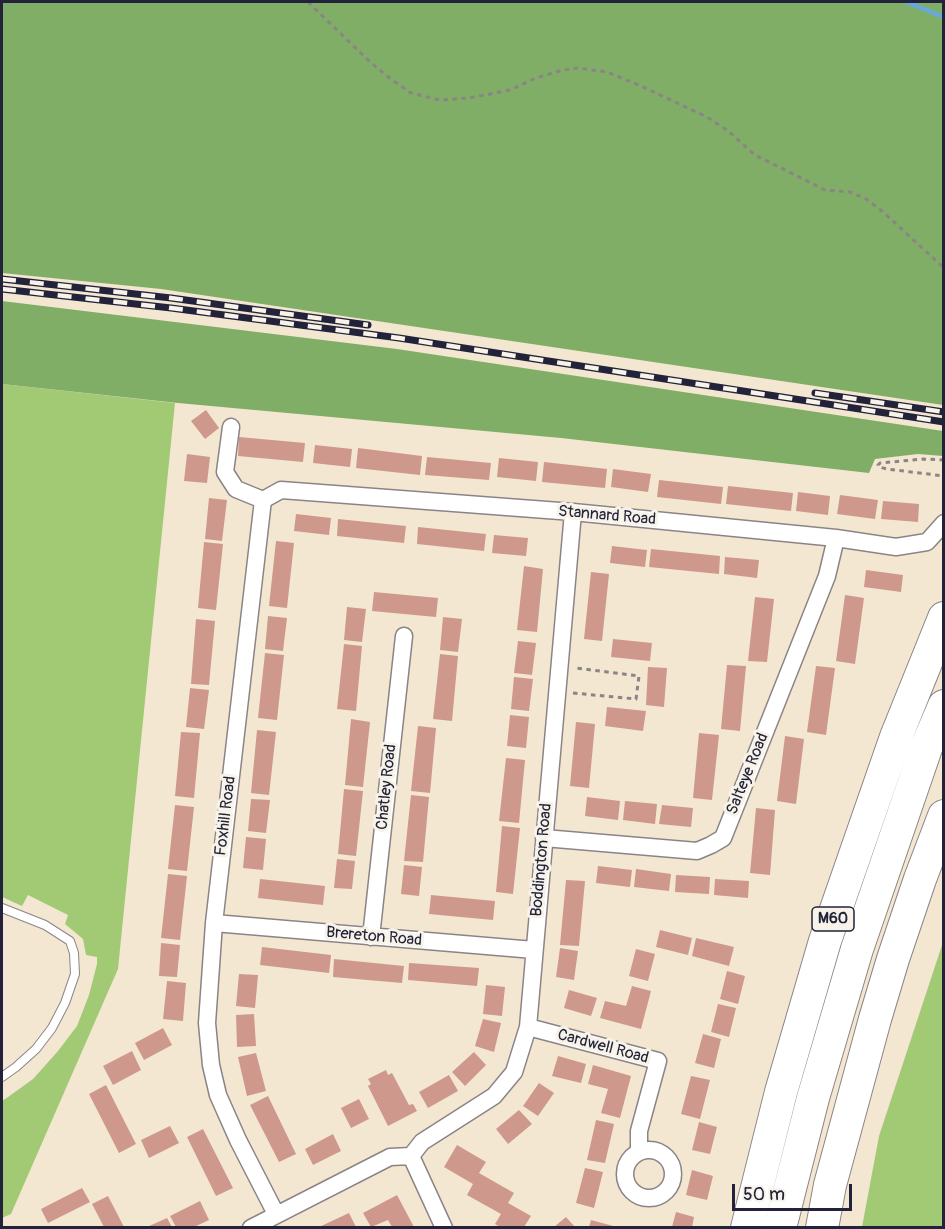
<!DOCTYPE html>
<style>
body{margin:0}
#map{position:relative;width:945px;height:1229px;overflow:hidden;background:#f4e7d2;font-family:Pangolin,sans-serif}
canvas{display:block}
.frame{position:absolute;inset:0;border:3px solid #22223b;pointer-events:none}
.scale{position:absolute;left:732px;top:1184px;width:120px;height:27px;box-sizing:border-box;border:3px solid #22223b;border-top:0;padding-left:8px;font-size:18px;line-height:21px;white-space:nowrap;color:#22223b;-webkit-text-stroke:4px #f7f3e8;paint-order:stroke}
</style>
<div id="map">
<canvas width="945" height="1229"></canvas>
<div class="frame"></div>
<div class="scale">50 m</div>
</div>
<script>
const g = document.querySelector('canvas').getContext('2d');
g.lineJoin = 'round';
function fillPath(path, color) { g.fillStyle = color; g.fill(path, 'evenodd'); }
const shape = rows => new Path2D(rows.map(r => 'M' + r).join(''));
function stroke(path, color, width, dash) { g.strokeStyle = color; g.lineWidth = width; g.lineCap = dash ? 'butt' : 'round'; g.setLineDash(dash || []); g.stroke(path); }
function label(font, color, halo, rows, align = 'center') {
  g.font = font + ' Pangolin,sans-serif'; g.lineWidth = 6; g.setLineDash([]); g.textBaseline = 'middle'; g.strokeStyle = halo; g.fillStyle = color; for (const [text, x, y, turn = 0] of rows) {
    g.save(); g.translate(x, y); g.rotate((+turn || 0) * Math.PI / 180); g.textAlign = isNaN(turn) ? turn : align; if (halo) g.strokeText(text, 0, 0); g.fillText(text, 0, 0); g.restore();
  }
}
fillPath(shape([
 [2,384,175,403,118,969,11,1214,2,1218,2,1101,8,1097,33,1079,58,1051,77,1026,89,995,97,964,97,957,86,955,83,939,65,924,68,915,28,895,22,906,2,897],
 [943,942,943,1227,862,1227,879,1136]
]), '#a2ca75');
fillPath(shape([
 [2,2,943,2,943,405,161,289,2,273],
 [2,301,397,349,943,431,943,456,918,454,875,459,869,473,561,438,178,403,2,384]
]), '#81ae66');
stroke(shape([
 [906,2,944,17]
]), '#68a8db', 4.5);
fillPath(shape([
 [206,410,219,428,205,439,191,421],
 [239,437,305,443,303,462,238,456],
 [315,445,352,449,350,467,313,463],
 [358,448,422,456,420,475,356,468],
 [187,454,210,457,207,483,184,481],
 [427,457,491,463,489,480,425,475],
 [499,458,538,462,536,481,497,477],
 [544,462,607,469,605,488,542,482],
 [613,469,651,474,648,492,611,487],
 [659,480,723,487,721,504,657,497],
 [728,486,793,493,791,511,726,504],
 [798,492,830,496,828,515,796,511],
 [840,495,878,500,875,519,837,514],
 [209,498,227,500,222,541,205,539],
 [883,501,919,504,918,522,881,519],
 [296,514,331,518,329,535,294,531],
 [338,519,406,526,404,543,337,536],
 [418,527,486,534,484,551,417,544],
 [494,535,528,538,526,556,492,553],
 [276,541,294,543,287,608,269,606],
 [204,542,223,544,216,610,198,608],
 [612,546,647,550,645,567,610,563],
 [651,549,720,556,719,574,649,567],
 [725,557,759,560,757,578,724,574],
 [524,566,543,569,537,632,517,630],
 [866,570,903,575,901,592,864,587],
 [591,572,609,574,602,641,584,639],
 [374,592,438,598,436,617,372,611],
 [845,595,864,598,855,664,836,661],
 [755,597,774,599,767,662,748,661],
 [347,607,366,609,362,642,344,640],
 [268,616,287,618,283,651,265,649],
 [443,617,462,619,458,652,440,650],
 [196,619,215,621,209,685,191,684],
 [613,639,652,643,650,661,611,657],
 [518,641,536,643,532,675,514,673],
 [344,644,362,646,356,711,337,709],
 [265,653,284,655,277,720,258,718],
 [440,654,458,656,452,721,433,719],
 [727,665,746,666,740,731,721,729],
 [816,666,835,668,826,735,807,732],
 [648,667,667,668,664,707,646,705],
 [514,677,533,679,529,711,511,709],
 [190,688,209,690,204,729,186,727],
 [607,707,646,711,643,731,605,726],
 [510,715,529,717,526,748,507,746],
 [351,719,370,722,363,787,345,785],
 [576,722,595,724,589,788,570,786],
 [418,726,436,728,430,793,411,791],
 [257,730,276,732,269,795,251,793],
 [181,732,200,733,194,798,175,796],
 [699,733,719,735,712,800,693,798],
 [785,736,804,739,796,804,777,801],
 [506,758,525,760,519,823,499,821],
 [344,789,363,791,356,856,338,854],
 [411,795,429,797,423,862,404,861],
 [587,797,620,801,618,820,585,816],
 [251,799,270,800,266,833,248,831],
 [625,801,657,804,655,824,623,820],
 [175,805,194,807,187,871,168,869],
 [662,805,693,808,691,827,659,824],
 [756,808,775,810,770,875,750,873],
 [502,826,520,828,513,894,496,892],
 [246,837,266,839,263,870,243,868],
 [337,859,355,861,352,889,334,888],
 [404,865,422,867,419,896,401,894],
 [598,866,632,870,630,887,596,883],
 [636,869,671,874,669,891,634,887],
 [168,874,187,876,180,940,161,938],
 [676,875,710,877,709,894,675,892],
 [260,879,325,886,323,905,258,898],
 [715,879,749,881,748,898,714,895],
 [566,880,585,881,579,946,560,945],
 [431,895,495,901,493,920,429,914],
 [660,930,692,938,688,955,656,947],
 [696,938,734,947,729,966,692,956],
 [161,943,180,945,177,977,159,976],
 [262,947,331,955,329,973,260,965],
 [560,948,578,951,574,980,556,977],
 [636,949,655,954,648,981,629,976],
 [334,959,404,966,402,983,333,977],
 [409,963,479,968,477,986,408,980],
 [727,971,745,976,738,1004,720,999],
 [239,974,258,975,255,1008,236,1006],
 [167,981,186,983,183,1021,163,1019],
 [486,985,505,987,502,1016,483,1014],
 [632,986,651,991,641,1029,600,1018,605,1001,626,1006],
 [569,990,597,998,591,1016,564,1008],
 [718,1004,736,1008,729,1037,711,1032],
 [254,1014,256,1046,237,1047,236,1015],
 [483,1019,501,1023,494,1052,475,1046],
 [163,1028,172,1045,144,1060,135,1043],
 [703,1034,721,1039,714,1068,695,1063],
 [132,1051,141,1070,113,1085,103,1066],
 [474,1052,486,1065,465,1086,452,1072],
 [256,1053,266,1091,247,1096,238,1057],
 [558,1056,586,1064,581,1083,552,1076],
 [593,1065,631,1076,620,1118,601,1113,608,1089,588,1084],
 [386,1070,388,1075,392,1073,409,1105,413,1104,417,1111,388,1126,368,1086,371,1084,368,1079],
 [449,1075,458,1091,428,1108,419,1092],
 [691,1076,710,1080,700,1119,681,1114],
 [539,1083,554,1093,538,1116,523,1106],
 [106,1085,136,1144,119,1153,89,1094],
 [268,1096,296,1154,279,1162,250,1105],
 [359,1099,369,1119,351,1128,341,1108],
 [519,1110,532,1124,508,1144,496,1129],
 [596,1120,614,1124,605,1163,587,1160],
 [699,1122,717,1127,710,1154,692,1150],
 [170,1126,179,1143,149,1158,141,1140],
 [203,1129,233,1188,216,1196,187,1137],
 [333,1134,341,1151,313,1165,305,1149],
 [457,1145,486,1162,479,1173,514,1193,508,1203,531,1216,524,1227,500,1227,495,1224,501,1214,467,1195,473,1184,444,1167],
 [585,1168,603,1172,594,1208,576,1203],
 [692,1170,713,1176,707,1200,686,1195],
 [82,1188,90,1202,48,1223,41,1209],
 [397,1195,414,1227,392,1227,388,1220,371,1227,363,1213],
 [108,1196,124,1227,104,1227,92,1204],
 [200,1201,209,1220,194,1227,176,1227,170,1216],
 [676,1212,694,1217,692,1227,672,1227],
 [349,1213,356,1227,319,1227],
 [566,1217,575,1227,554,1227],
 [167,1218,172,1227,147,1227],
 [591,1220,617,1227,589,1227]
]), '#ce988d');
const lane = shape([
 [2,908,45,925,70,941,74,953,75,974,65,1003,52,1028,36,1049,16,1067,2,1077]
]);
const street = shape([
 [231,427,225,472,236,489,263,500,214,923,207,1023,211,1065,218,1095,238,1140,276,1214],
 [263,500,281,490,573,512,836,538,896,547,927,542,944,523],
 [544,838,697,851,711,845,723,838,827,576,836,538],
 [214,923,534,950],
 [371,937,404,636],
 [528,1027,658,1061,639,1131,639,1151],
 '625 1174a24 24 0 1 1 48 0a24 24 0 1 1-48 0Z',
 [411,1156,422,1142,494,1096,514,1072,528,1027,573,512],
 [411,1156,444,1228],
 [251,1228,390,1157,411,1156]
]);
const highway = shape([
 [747,1228,781,1092,825,941,896,737,944,618],
 [780,1228,813,1098,857,949,926,748,944,706],
 [822,1228,830,1185,875,1019,893,959,920,879,944,816]
]);
stroke(lane, '#8b8486', 10);
stroke(street, '#8b8486', 19);
stroke(highway, '#8b8486', 34);
stroke(shape([
 [308,2,370,62,392,80,411,93,440,100,469,98,510,90,536,78,563,70,578,68,607,72,641,86,707,117,727,130,755,155,825,190,850,192,866,199,882,211,944,268],
 [944,460,923,459,880,463,878,465,879,467,887,469,944,476],
 [573,693,636,699,639,676,576,668]
]), '#8b8486', 3, [4.5, 4.5]);
stroke(lane, '#fff', 8);
stroke(street, '#fff', 16);
stroke(highway, '#fff', 32);
const rail = shape([
 [2,279,171,298,368,325],
 [2,289,171,308,399,338,944,422],
 [815,393,944,412]
]);
stroke(rail, '#22223b', 7);
stroke(rail, '#f7f3e8', 4.5, [14]);
for (const [x, y, w] of [
 [833,919,42]
]) { const box = new Path2D(); box.roundRect(x - w / 2, y - 12, w, 24, 4.5); g.fillStyle = '#f7f3e8'; g.fill(box); stroke(box, '#22223b', 1.5); }
label('bold 15px', '#22223b', null, [
 ["M60",833,919]
]);
label('16px', '#22223b', '#f7f3e8', [
 ["Stannard Road",607,516,5],
 ["Salteye Road",748,774,-68],
 ["Chatley Road",387,787,-84],
 ["Foxhill Road",226,816,-83],
 ["Boddington Road",542,860,-85],
 ["Brereton Road",374,937,5],
 ["Cardwell Road",603,1047,15]
]);
</script>
